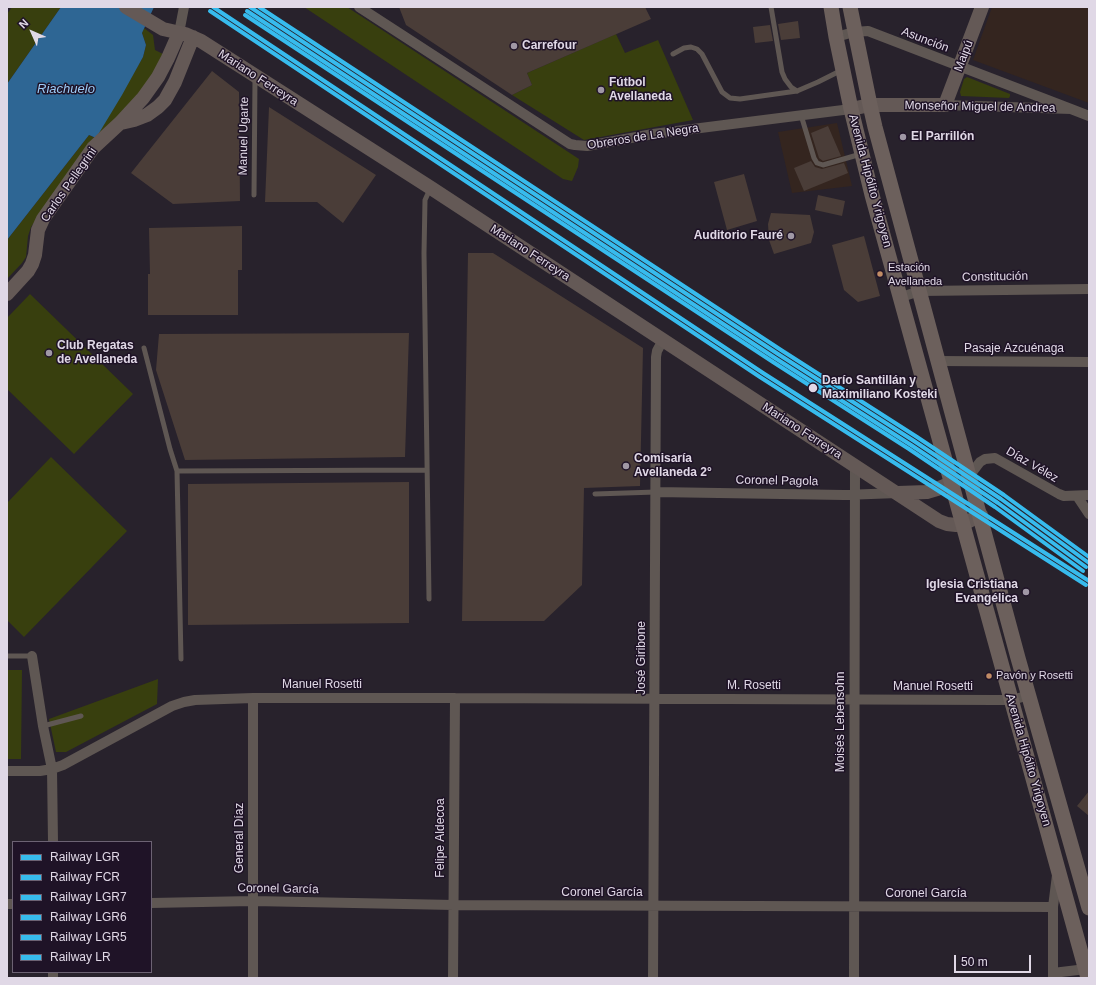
<!DOCTYPE html>
<meta charset="utf-8">
<style>
body{margin:0}
#map{position:relative;width:1096px;height:985px;overflow:hidden;background:#28222c;font-family:Helvetica,sans-serif}
canvas{display:block}
.frame{position:absolute;inset:0;border:8px solid #e0d8e6;pointer-events:none}
.legend{position:absolute;left:12px;top:841px;width:140px;height:132px;box-sizing:border-box;background:#1f1327;border:1px solid #6c6273;margin:0;padding:5px 7px;list-style:none;font-size:12px;color:#e0d8e6}
.legend li{display:flex;align-items:center;gap:8px;height:20px}
.legend b{width:20px;border:1px solid #6c6273}
.north{position:absolute;left:12px;top:12px;width:40px;height:40px;-webkit-text-stroke:3px #1f1327;paint-order:stroke;rotate:315deg;font-size:11px;font-weight:700;line-height:16px;text-align:center;color:#e0d8e6}
.north::after{content:'';display:block;margin:auto;width:14px;height:18px;background:#e0d8e6;clip-path:polygon(50% 0,100% 100%,50% 72%,0 100%)}
.scale{position:absolute;left:954px;top:955px;width:77px;height:18px;box-sizing:border-box;border:2px solid #e0d8e6;border-top:0;padding-left:5px;font-size:12px;line-height:14px;white-space:nowrap;color:#e0d8e6;-webkit-text-stroke:3px #1f1327;paint-order:stroke}
</style>
<div id="map">
<canvas width="1096" height="985"></canvas>
<div class="frame"></div>
<ul class="legend">
<li><b style="height:5px;background:#37bbed"></b>Railway LGR</li>
<li><b style="height:5px;background:#37bbed"></b>Railway FCR</li>
<li><b style="height:5px;background:#37bbed"></b>Railway LGR7</li>
<li><b style="height:5px;background:#37bbed"></b>Railway LGR6</li>
<li><b style="height:5px;background:#37bbed"></b>Railway LGR5</li>
<li><b style="height:5px;background:#37bbed"></b>Railway LR</li>
</ul>
<div class="north">N</div>
<div class="scale">50 m</div>
</div>
<script>
const g = document.querySelector('canvas').getContext('2d');
g.lineJoin = 'round';
function fillPath(path, color) { g.fillStyle = color; g.fill(path, 'evenodd'); }
const shape = rows => new Path2D(rows.map(r => 'M' + r).join(''));
function stroke(path, color, width, dash) { g.strokeStyle = color; g.lineWidth = width; g.lineCap = dash ? 'butt' : 'round'; g.setLineDash(dash || []); g.stroke(path); }
function label(font, color, halo, rows, align = 'center') {
  g.font = font + ' Helvetica,sans-serif'; g.lineWidth = 3; g.setLineDash([]); g.textBaseline = 'middle'; g.strokeStyle = halo; g.fillStyle = color; for (const [text, x, y, turn = 0] of rows) {
    g.save(); g.translate(x, y); g.rotate((+turn || 0) * Math.PI / 180); g.textAlign = isNaN(turn) ? turn : align; if (halo) g.strokeText(text, 0, 0); g.fillText(text, 0, 0); g.restore();
  }
}
fillPath(shape([
 [992,7,1089,7,1089,103,973,60],
 [837,123,852,186,792,193,778,132]
]), '#34251f');
fillPath(shape([
 [12,7,61,7,7,84,7,14],
 [304,7,347,7,579,159,578,167,572,181,563,179],
 [144,28,153,35,155,50,165,55,140,95,64,179,31,227,28,236,26,257,22,263,7,279,7,240,89,135,95,138,143,57,146,45,142,33],
 [616,34,625,53,658,40,693,120,584,140,512,95,532,85,527,73],
 [967,77,1010,94,1010,96,1009,98,961,96,960,92,964,79],
 [30,294,133,394,74,454,7,389,7,318],
 [51,457,127,531,24,637,7,620,7,503],
 [7,670,22,670,21,759,7,759],
 [158,679,157,704,66,752,56,752,49,719]
]), '#383f0e');
fillPath(shape([
 [61,7,154,7,142,33,146,45,143,57,122,95,96,138,89,135,7,240,7,84]
]), '#2e6694');
fillPath(shape([
 [399,7,645,7,651,19,527,73,532,85,512,95,406,25],
 [798,21,800,38,781,40,778,24],
 [770,25,773,41,755,43,753,27],
 [212,71,239,92,240,201,173,204,131,173],
 [269,107,376,175,343,223,317,202,265,202],
 [828,126,841,156,823,161,819,158,811,133],
 [811,161,815,167,822,169,844,163,848,173,804,191,794,168],
 [744,174,757,221,727,230,714,182],
 [818,195,845,201,842,216,815,210],
 [771,213,810,215,814,232,811,243,774,254,769,240,768,224],
 [242,226,242,270,238,270,238,315,148,315,148,274,150,274,149,228],
 [864,236,880,296,858,302,844,290,832,245],
 [468,253,493,253,643,348,640,486,584,488,582,585,544,621,462,621],
 [409,333,405,457,185,460,156,370,159,334],
 [409,482,409,623,188,625,188,484],
 [1089,791,1089,816,1077,806]
]), '#4a3d38');
stroke(shape([
 [771,7,782,72,785,79,791,87,797,91],
 [673,54,684,48,691,47,697,49,702,54,722,92,730,98,740,99,797,91,818,82,842,70],
 [801,115,814,158,817,163,823,165,861,154],
 [254,195,255,78],
 [144,348,170,449,177,471],
 [595,494,656,492],
 [429,599,424,253,425,200,430,189],
 [7,656,32,656],
 [181,659,177,471,426,470],
 [43,726,81,716]
]), '#5f5753', 5);
stroke(shape([
 [359,7,570,144,575,145,587,146,653,134,851,109],
 [179,33,184,7],
 [836,37,854,32,868,31,1071,109],
 [945,105,1071,109,1089,116],
 [901,297,920,291,1089,289],
 [939,361,1089,362],
 [970,475,980,462,985,459,995,458,1059,494,1064,496,1089,495],
 [656,492,844,495,898,493],
 [1077,496,1089,514],
 [32,656,43,726,52,769,53,842],
 [7,771,40,771,52,769,63,765,172,706,184,702,195,700,253,698,455,698,996,700,1012,700,1029,695],
 [151,903,253,901,454,905,1053,907],
 [7,904,13,904],
 [1053,973,1086,969],
 [53,978,53,972],
 [253,978,253,698],
 [453,978,455,698],
 [653,978,656,357,657,351,663,340],
 [854,978,855,466],
 [1053,978,1053,907,1057,875]
]), '#5f5753', 10);
stroke(shape([
 [126,7,163,29,185,34,201,41,431,188,939,521,947,524,956,525,963,524,981,515],
 [851,109,870,105,945,105,982,7],
 [121,123,134,120,147,115,158,107,165,100,175,82,193,37],
 [7,294,28,271,32,264,35,255,38,230,43,219,93,148,120,123,143,98,158,77,168,58,179,33],
 [898,493,927,492,937,489,951,483]
]), '#645956', 14);
stroke(shape([
 [831,7,836,37,851,109,872,195,1088,978],
 [850,7,870,105,875,127,1018,658,1089,908]
]), '#6c605c', 15);
stroke(shape([
 [250,7,778,354,914,441,1001,499,1089,563]
]), '#37bbed', 4);
stroke(shape([
 [247,11,775,358,911,445,998,503,1086,567]
]), '#37bbed', 4);
stroke(shape([
 [213,7,763,373,1089,581]
]), '#37bbed', 4);
stroke(shape([
 [210,11,760,377,1086,585]
]), '#37bbed', 4);
stroke(shape([
 [259,7,781,350,917,437,1004,495,1089,557]
]), '#37bbed', 4);
stroke(shape([
 [245,15,773,362,909,449,995,507,1083,571]
]), '#37bbed', 4);
for (const [x, y, r, color] of [
 [514,46,4,"#a098a5"],
 [601,90,4,"#a098a5"],
 [903,137,4,"#a098a5"],
 [791,236,4,"#a098a5"],
 [880,274,3.5,"#c18c65"],
 [49,353,4,"#a098a5"],
 [813,388,5,"#e0d8e6"],
 [626,466,4,"#a098a5"],
 [1026,592,4,"#a098a5"],
 [989,676,3.5,"#c18c65"]
]) { const dot = new Path2D(); dot.arc(x, y, r, 0, 2 * Math.PI); g.fillStyle = color; g.fill(dot); stroke(dot, '#1f1327', 1.5); }
label('11px', '#e0d8e6', '#1f1327', [
 ["Estación",888,268],
 ["Avellaneda",888,282],
 ["Pavón y Rosetti",996,676]
], 'left');
label('12px', '#e0d8e6', '#1f1327', [
 ["Asunción",925,40,21],
 ["Maipú",964,56,-69],
 ["Mariano Ferreyra",258,78,33],
 ["Monseñor Miguel de Andrea",980,107,1],
 ["Manuel Ugarte",244,136,-89],
 ["Obreros de La Negra",643,137,-9],
 ["Avenida Hipólito Yrigoyen",870,181,75],
 ["Carlos Pellegrini",69,185,-55],
 ["Mariano Ferreyra",530,253,33],
 ["Constitución",995,277,-1],
 ["Pasaje Azcuénaga",1014,349],
 ["Mariano Ferreyra",802,431,33],
 ["Díaz Vélez",1032,465,30],
 ["Coronel Pagola",777,481,1],
 ["José Giribone",642,658,-90],
 ["Manuel Rosetti",322,685],
 ["M. Rosetti",754,686],
 ["Manuel Rosetti",933,687],
 ["Moisés Lebensohn",841,722,-90],
 ["Avenida Hipólito Yrigoyen",1028,760,74],
 ["General Díaz",240,838,-90],
 ["Felipe Aldecoa",441,838,-90],
 ["Coronel García",278,889,1],
 ["Coronel García",602,893],
 ["Coronel García",926,894]
]);
label('bold 12px', '#e0d8e6', '#1f1327', [
 ["Carrefour",522,46],
 ["Fútbol",609,83],
 ["Avellaneda",609,97],
 ["El Parrillón",911,137],
 ["Auditorio Fauré",783,236,"right"],
 ["Club Regatas",57,346],
 ["de Avellaneda",57,360],
 ["Comisaría",634,459],
 ["Avellaneda 2°",634,473],
 ["Iglesia Cristiana",1018,585,"right"],
 ["Evangélica",1018,599,"right"]
], 'left');
label('bold 12px', '#e0d8e6', '#1f1327', [
 ["Darío Santillán y",822,381],
 ["Maximiliano Kosteki",822,395]
], 'left');
label('italic 13px', '#9ccbf6', '#1f1327', [
 ["Riachuelo",66,89]
]);
</script>
